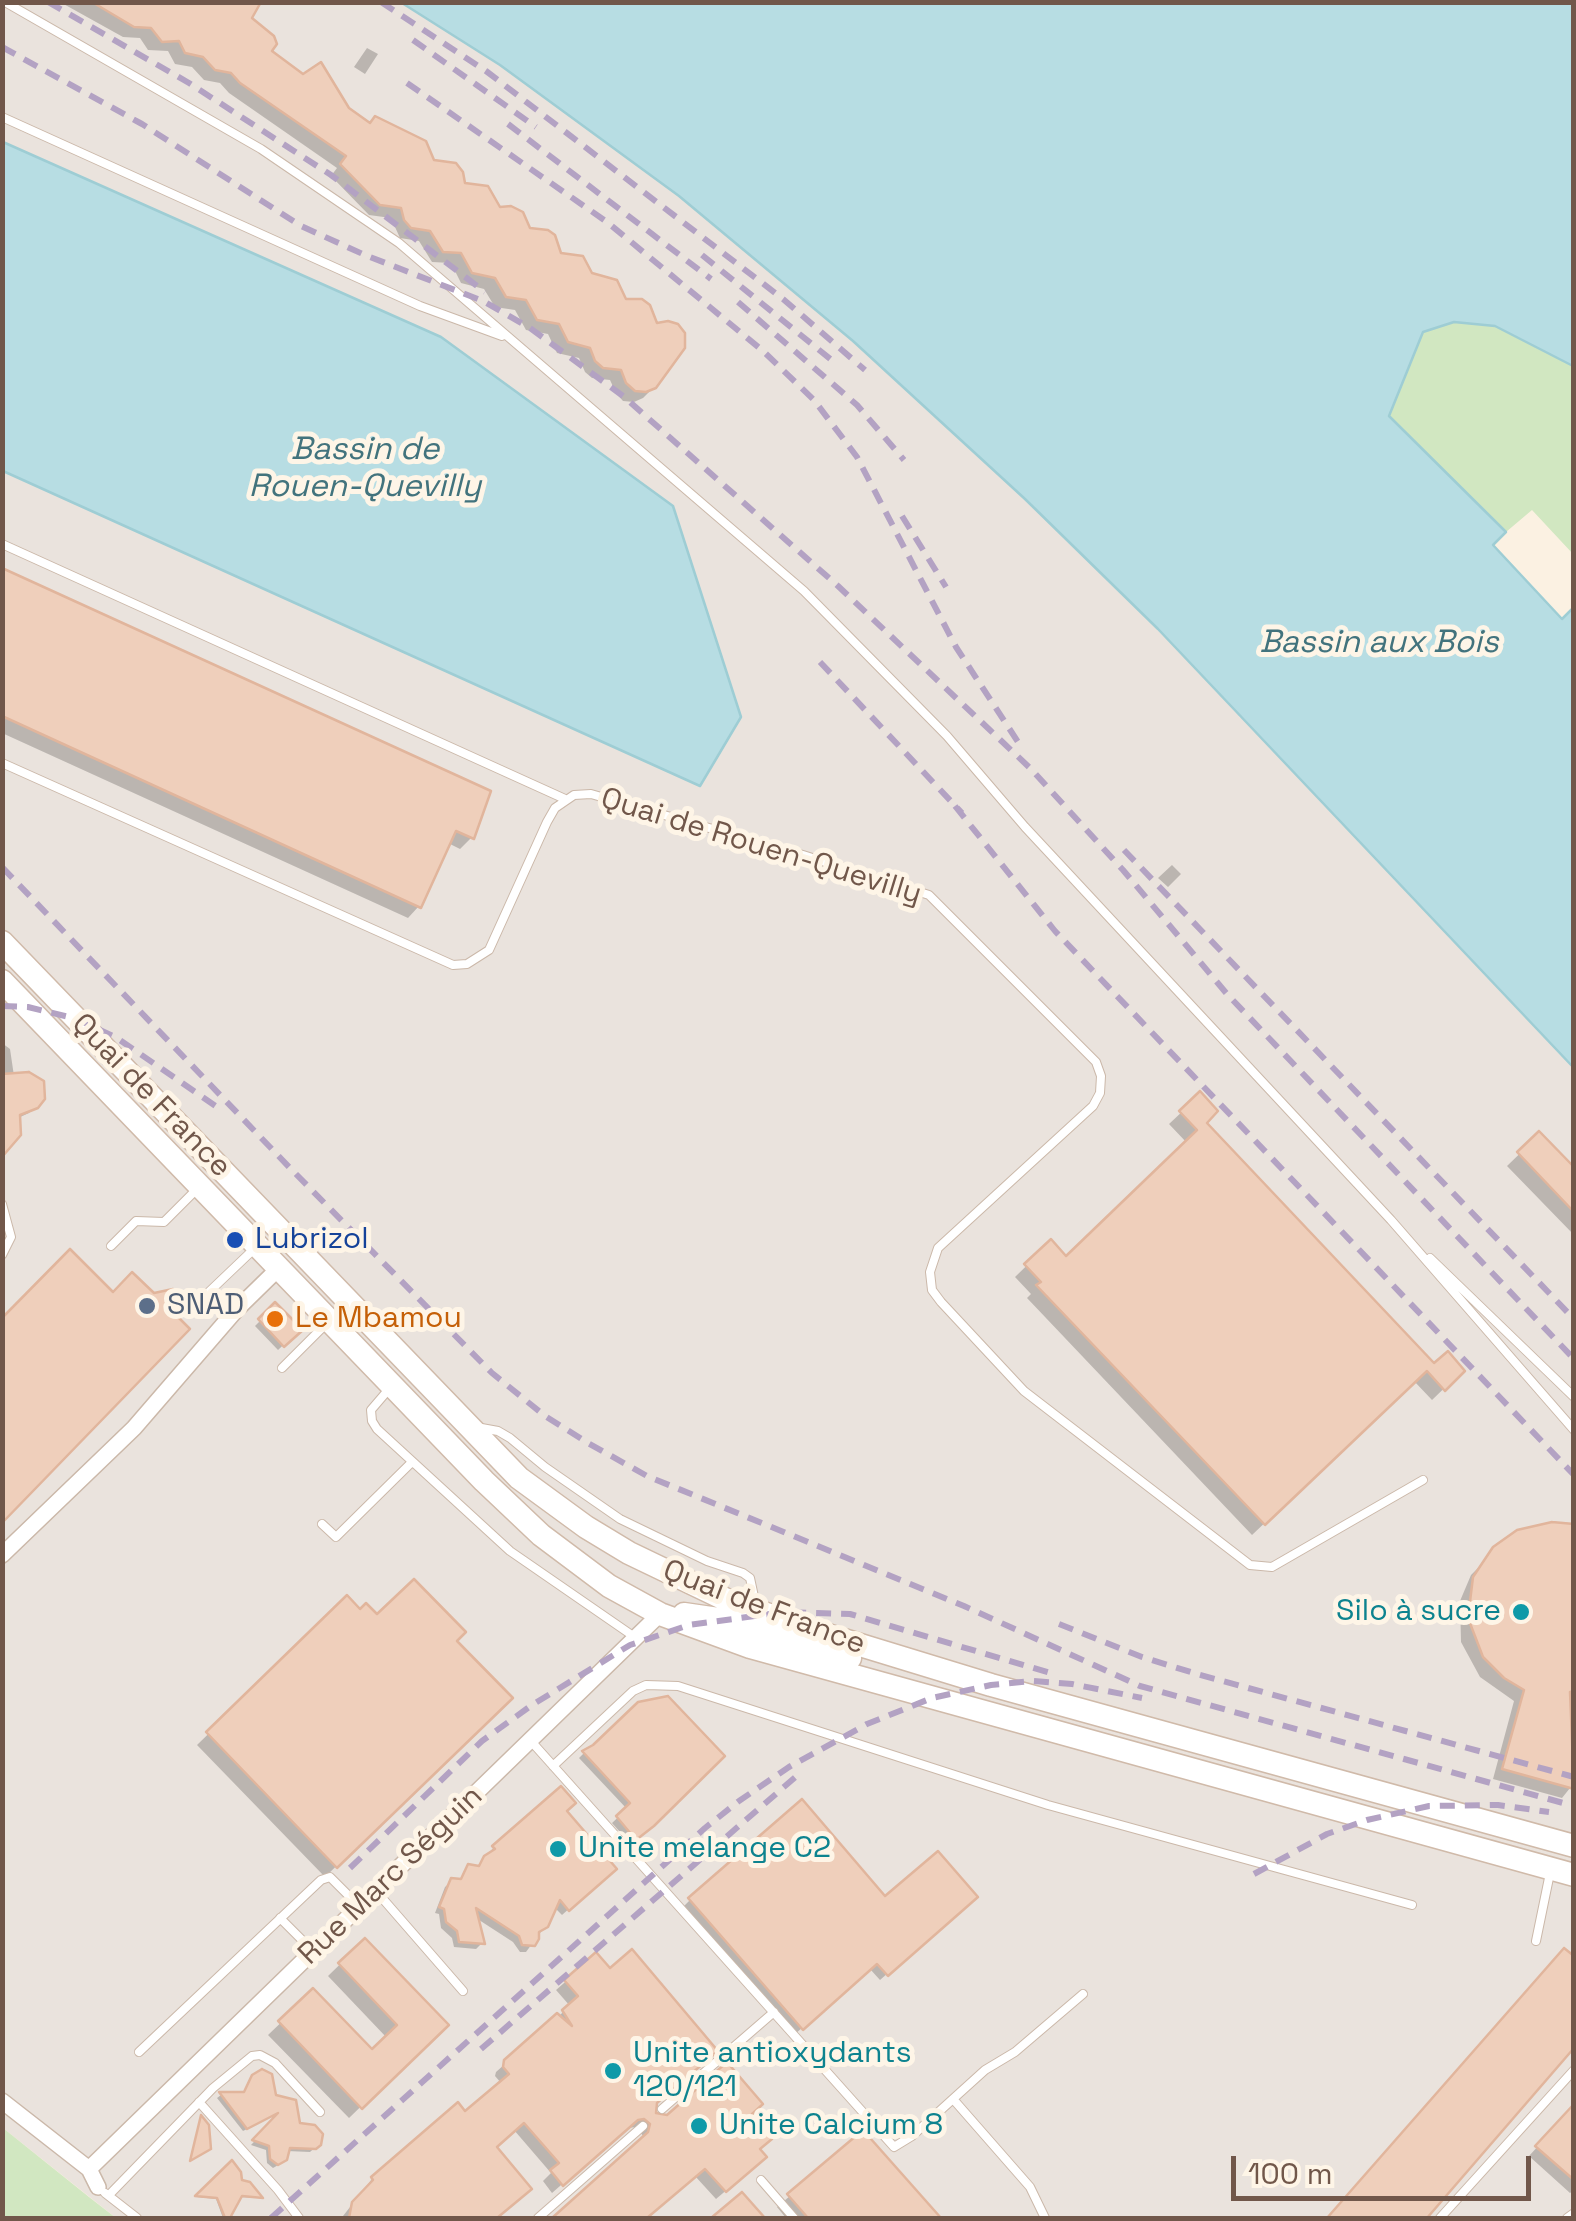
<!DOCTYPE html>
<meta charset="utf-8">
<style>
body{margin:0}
#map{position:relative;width:1576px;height:2221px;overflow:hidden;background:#fbf1e2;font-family:"Space Grotesk",sans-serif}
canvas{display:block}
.frame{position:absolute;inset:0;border:5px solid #71574a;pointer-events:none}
.scale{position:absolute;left:1231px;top:2156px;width:300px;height:45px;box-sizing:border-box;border:5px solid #71574a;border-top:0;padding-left:12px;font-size:30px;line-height:35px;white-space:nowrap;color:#71574a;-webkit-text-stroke:8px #fef5e7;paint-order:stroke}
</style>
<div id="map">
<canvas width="1576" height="2221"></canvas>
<div class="frame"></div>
<div class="scale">100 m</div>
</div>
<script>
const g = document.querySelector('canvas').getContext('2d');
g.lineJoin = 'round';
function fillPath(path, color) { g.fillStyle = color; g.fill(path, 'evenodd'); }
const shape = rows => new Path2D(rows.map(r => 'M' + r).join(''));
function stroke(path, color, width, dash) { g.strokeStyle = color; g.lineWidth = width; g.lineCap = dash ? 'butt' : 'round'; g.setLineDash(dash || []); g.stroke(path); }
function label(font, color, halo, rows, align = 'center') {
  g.font = font + ' "Space Grotesk",sans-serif'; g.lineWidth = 10; g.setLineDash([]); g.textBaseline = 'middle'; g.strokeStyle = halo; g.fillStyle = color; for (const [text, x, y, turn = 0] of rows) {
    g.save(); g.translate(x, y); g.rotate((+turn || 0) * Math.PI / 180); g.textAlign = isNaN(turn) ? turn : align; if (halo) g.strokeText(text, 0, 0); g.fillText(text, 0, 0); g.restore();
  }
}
fillPath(shape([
 [3,3,402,3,500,65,679,196,853,341,1025,499,1158,629,1573,1067,1573,2218,116,2218,3,2128,3,471,699,786,741,717,441,337,3,142]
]), '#eae3dd');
fillPath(shape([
 [1454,322,1495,326,1573,366,1573,554,1532,510,1506,532,1389,416,1423,331],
 [3,2128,89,2197,116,2218,3,2218]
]), '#d1e7c1');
const water = shape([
 [402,3,1573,3,1573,366,1495,326,1454,322,1423,332,1389,416,1506,532,1493,545,1562,619,1573,608,1573,1067,1158,629,1025,499,853,341,679,196,500,65,402,3],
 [3,142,441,337,673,506,741,717,700,786,3,471,3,142]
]);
fillPath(water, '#b7dde3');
stroke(water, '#9ecdd4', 2.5);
fillPath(shape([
 [60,2,215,3,249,19,268,52,348,110,432,163,559,255,655,386,643,398,634,402,623,401,616,393,610,380,592,378,585,372,579,358,557,353,548,334,526,330,515,310,495,307,484,289,461,283,451,263,432,262,419,241,400,238,391,218,369,215,331,176,337,168,229,93,220,83,204,80,192,67,175,64,168,51,148,50,140,38,123,37],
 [367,48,378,54,365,74,354,67],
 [2,571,472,837,460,849,448,843,419,906,408,918,2,733],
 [1172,865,1181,874,1168,887,1158,878],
 [2,1043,10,1049,14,1076,43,1098,29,1113,18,1118,2,1153],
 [1200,1095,1203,1123,1434,1367,1462,1371,1432,1400,1414,1381,1252,1535,1027,1298,1031,1294,1015,1277,1051,1242,1066,1259,1187,1143,1169,1124],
 [1539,1135,1574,1171,1574,1235,1507,1166],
 [275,1306,299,1330,278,1350,255,1326],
 [1574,1528,1574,1706,1569,1707,1574,1737,1574,1783,1562,1798,1493,1779,1514,1701,1480,1677,1461,1642,1460,1601,1471,1575,1483,1563],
 [347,1599,360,1612,454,1641,510,1698,325,1877,197,1745],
 [584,1753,722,1756,630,1843,612,1823,627,1809,579,1758],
 [564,1811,607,1875,562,1915,554,1907,546,1925,526,1952,520,1952,513,1942,476,1918,482,1943,476,1949,454,1947,452,1938,441,1928,439,1914,435,1913,445,1887,452,1881,459,1881,469,1867,477,1868,494,1847],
 [690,1900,968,1903,880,1980,870,1969,795,2034,684,1906],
 [364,1941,445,2025,349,2118,268,2035,313,1992,372,2053,387,2038,328,1976],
 [595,1956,654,2104,656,2117,749,2115,757,2150,755,2166,716,2199,695,2176,645,2218,556,2218,641,2142,643,2136,637,2127,626,2128,552,2193,543,2181,551,2173,514,2130,494,2147,501,2218,335,2218,343,2216,372,2179,458,2105,465,2114,502,2084,495,2076,496,2072,570,2006,556,1990],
 [253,2077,319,2144,310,2152,287,2151,280,2164,273,2168,267,2163,266,2150,251,2145,283,2111,243,2131,217,2098,221,2095,243,2094],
 [1574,2107,1574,2190,1570,2193,1529,2156],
 [863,2134,937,2218,786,2218,777,2207],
 [231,2164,240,2181,248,2184,259,2198,239,2197,227,2218,223,2218,216,2199,197,2197]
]), '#0003');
const building = shape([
 [92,2,261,2,252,18,274,36,277,44,272,51,303,74,321,62,349,108,370,123,375,116,426,141,434,160,456,163,463,172,465,183,488,186,500,207,511,206,523,212,530,228,548,230,555,235,561,253,583,256,592,273,617,280,626,299,642,299,650,305,657,323,668,321,678,324,685,333,685,348,656,388,646,392,635,391,626,383,621,370,603,368,595,361,590,348,568,342,559,324,537,320,526,300,506,297,495,278,472,273,461,253,443,252,430,231,411,228,404,220,401,208,380,205,340,164,346,156,240,83,231,73,215,70,203,57,185,53,179,41,162,42,151,28,134,27,92,2],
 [2,568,491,791,474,839,456,831,421,908,2,716,2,568],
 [29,1072,44,1081,45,1099,38,1108,20,1115,21,1135,2,1157,2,1074,29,1072],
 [1200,1091,1218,1111,1207,1123,1434,1363,1448,1351,1465,1371,1445,1391,1427,1371,1265,1525,1036,1285,1041,1282,1024,1264,1051,1239,1066,1256,1197,1130,1179,1111,1200,1091],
 [1539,1131,1574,1167,1574,1212,1517,1152,1539,1131],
 [70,1249,113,1292,132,1272,154,1293,173,1289,167,1306,190,1329,2,1523,2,1318,70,1249],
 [275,1302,303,1330,284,1347,258,1319,275,1302],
 [1552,1522,1574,1524,1574,1691,1570,1692,1574,1789,1502,1769,1524,1690,1504,1678,1483,1657,1468,1618,1473,1577,1493,1547,1517,1530,1552,1522],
 [414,1579,466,1632,457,1641,513,1698,337,1868,206,1732,347,1595,360,1609,366,1603,377,1614,414,1579],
 [668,1696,725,1756,654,1826,636,1840,616,1816,630,1803,582,1751,593,1745,638,1702,668,1696],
 [561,1786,576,1803,567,1811,617,1869,569,1911,560,1900,548,1927,539,1932,539,1939,535,1946,522,1945,519,1936,476,1908,485,1944,459,1942,457,1931,446,1922,444,1909,439,1907,451,1878,461,1879,468,1864,479,1866,484,1856,495,1849,492,1846,561,1786],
 [802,1799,885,1896,938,1851,978,1897,888,1976,877,1964,803,2030,688,1898,802,1799],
 [365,1938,449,2025,362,2109,278,2021,313,1988,372,2049,397,2025,338,1963,365,1938],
 [1564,1948,1574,1956,1574,2048,1427,2218,1327,2218,1564,1948],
 [632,1949,718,2051,657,2103,656,2113,667,2115,727,2062,763,2104,752,2114,772,2139,760,2149,767,2157,726,2192,705,2169,647,2218,552,2218,648,2132,650,2124,644,2119,638,2120,563,2186,550,2170,559,2163,524,2123,497,2147,532,2189,497,2218,349,2218,352,2202,373,2180,371,2177,458,2102,465,2111,509,2074,503,2067,504,2060,557,2013,572,2026,562,2010,578,1996,564,1980,596,1952,610,1968,632,1949],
 [262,2069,272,2074,276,2095,296,2100,300,2123,315,2125,323,2134,321,2145,316,2149,290,2148,287,2160,278,2165,270,2159,269,2146,252,2140,278,2113,247,2129,219,2092,244,2092,252,2075,262,2069],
 [1574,2104,1574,2180,1535,2146,1574,2104],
 [201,2115,209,2125,211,2149,190,2161,201,2115],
 [863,2130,941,2218,808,2218,787,2194,863,2130],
 [232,2160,241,2172,242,2180,250,2182,263,2198,242,2196,230,2218,225,2218,217,2198,195,2196,232,2160],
 [742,2192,765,2218,711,2218,742,2192]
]);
fillPath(building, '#efcfbb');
stroke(building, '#e1b59c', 2.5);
const service = shape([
 [5,2,261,149,399,243,804,591,947,736,1025,827,1391,1220,1574,1430],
 [2,117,420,306,502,336],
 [2,544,565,799],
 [2,763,453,965,467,964,489,950,547,822,555,808,574,795,591,794,803,855,929,895,1096,1062,1101,1076,1100,1093,1093,1106,938,1248,930,1272,932,1290,941,1302,1024,1391,1250,1565,1272,1567,1423,1480],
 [2,1204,11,1237,2,1255],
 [111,1246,136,1221,164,1222,197,1189],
 [1430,1258,1574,1397],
 [190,1310,254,1249],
 [282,1368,326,1324],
 [389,1389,371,1410,372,1421,377,1429,510,1551,636,1638],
 [476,1427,498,1431,510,1438,545,1467,620,1519,707,1561,743,1573,750,1578,756,1606],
 [322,1524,336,1537,412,1462],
 [530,1740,894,2147,912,2136,985,2070,1015,2052,1083,1994],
 [553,1766,633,1691,646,1685,678,1686,1048,1805,1412,1905],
 [376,1891,463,1991],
 [280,1918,314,1952],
 [1536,1941,1550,1873],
 [139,2052,321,1880,330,1877,360,1907],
 [953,2099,1030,2187,1045,2218],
 [199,2102,278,2190,299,2218],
 [662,2109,774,2012],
 [761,2180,794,2218],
 [105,2193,137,2218],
 [109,2195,213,2088,252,2056,260,2055,275,2063,320,2112],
 [538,2218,643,2126],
 [1440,2218,1574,2070],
 [1567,2218,1574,2213]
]);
const minor = shape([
 [2,1555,134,1428,236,1310,279,1268],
 [2,2101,89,2169,98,2187],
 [89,2169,660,1614]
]);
const secondary = shape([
 [2,942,519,1478,586,1527,629,1553,731,1602,834,1637,991,1685,1574,1846],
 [2,981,484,1481,541,1535,609,1586,660,1614,750,1647,1574,1875],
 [684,1614,725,1620,850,1658]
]);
stroke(service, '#cbb8a9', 10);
stroke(minor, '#cbb8a9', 18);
stroke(secondary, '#d0baa9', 25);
stroke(service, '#fff', 8);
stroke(minor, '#fff', 15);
stroke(secondary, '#fff', 22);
stroke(shape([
 [48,2,189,83,331,175,485,292],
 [381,2,486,71,783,299,865,370],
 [413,40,536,127],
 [2,47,142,124,301,226,365,255,483,301,530,328,623,396,838,586,1031,769,1123,870,1227,994,1574,1359],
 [407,83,607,222,763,351,814,400,857,457,956,647,1020,745],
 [508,124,711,279],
 [702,255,834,362],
 [738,302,857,405,904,460],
 [902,516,946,587],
 [820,662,962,813],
 [955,806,1055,931,1574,1475],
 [1124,850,1574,1319],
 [2,867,290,1168,492,1373,545,1416,588,1443,647,1476,964,1606,1140,1686,1574,1806],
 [2,1006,28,1007,77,1019,117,1038,217,1107],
 [1059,1624,1142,1657,1197,1674,1574,1777],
 [350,1868,482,1741,532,1705,630,1645,689,1625,784,1612,850,1614,1054,1674],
 [1254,1874,1327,1834,1367,1820,1429,1806,1498,1805,1549,1812],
 [481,2049,799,1774],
 [271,2218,705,1828,739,1801,789,1767,867,1724,932,1698,991,1685,1033,1681,1072,1684,1142,1698]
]), '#b3a2c3', 6, [15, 10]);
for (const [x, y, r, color] of [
 [235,1240,10,"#1a4fb4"],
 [147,1306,10,"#5c6f8a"],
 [275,1319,10,"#e8710a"],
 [1521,1612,10,"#0f9aa8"],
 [558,1849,10,"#0f9aa8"],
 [613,2071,10,"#0f9aa8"],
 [699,2126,10,"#0f9aa8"]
]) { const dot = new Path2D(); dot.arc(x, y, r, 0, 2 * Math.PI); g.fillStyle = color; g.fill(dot); stroke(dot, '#fef5e7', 4); }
label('30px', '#71574a', '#fef5e7', [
 ["Quai de Rouen-Quevilly",761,847,17],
 ["Quai de France",151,1096,46],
 ["Quai de France",764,1608,21],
 ["Rue Marc Séguin",391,1876,-44]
]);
label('30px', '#164399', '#fef5e7', [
 ["Lubrizol",255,1240]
], 'left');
label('30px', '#4e5e75', '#fef5e7', [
 ["SNAD",167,1306]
], 'left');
label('30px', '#c56008', '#fef5e7', [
 ["Le Mbamou",295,1319]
], 'left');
label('30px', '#0d838f', '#fef5e7', [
 ["Silo à sucre",1501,1612,"right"],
 ["Unite melange C2",578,1849],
 ["Unite antioxydants",633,2054],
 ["120/121",633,2088],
 ["Unite Calcium 8",719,2126]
], 'left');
label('italic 32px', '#42737d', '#fef5e7', [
 ["Bassin de",365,450],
 ["Rouen-Quevilly",365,487],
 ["Bassin aux Bois",1379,643]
]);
</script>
